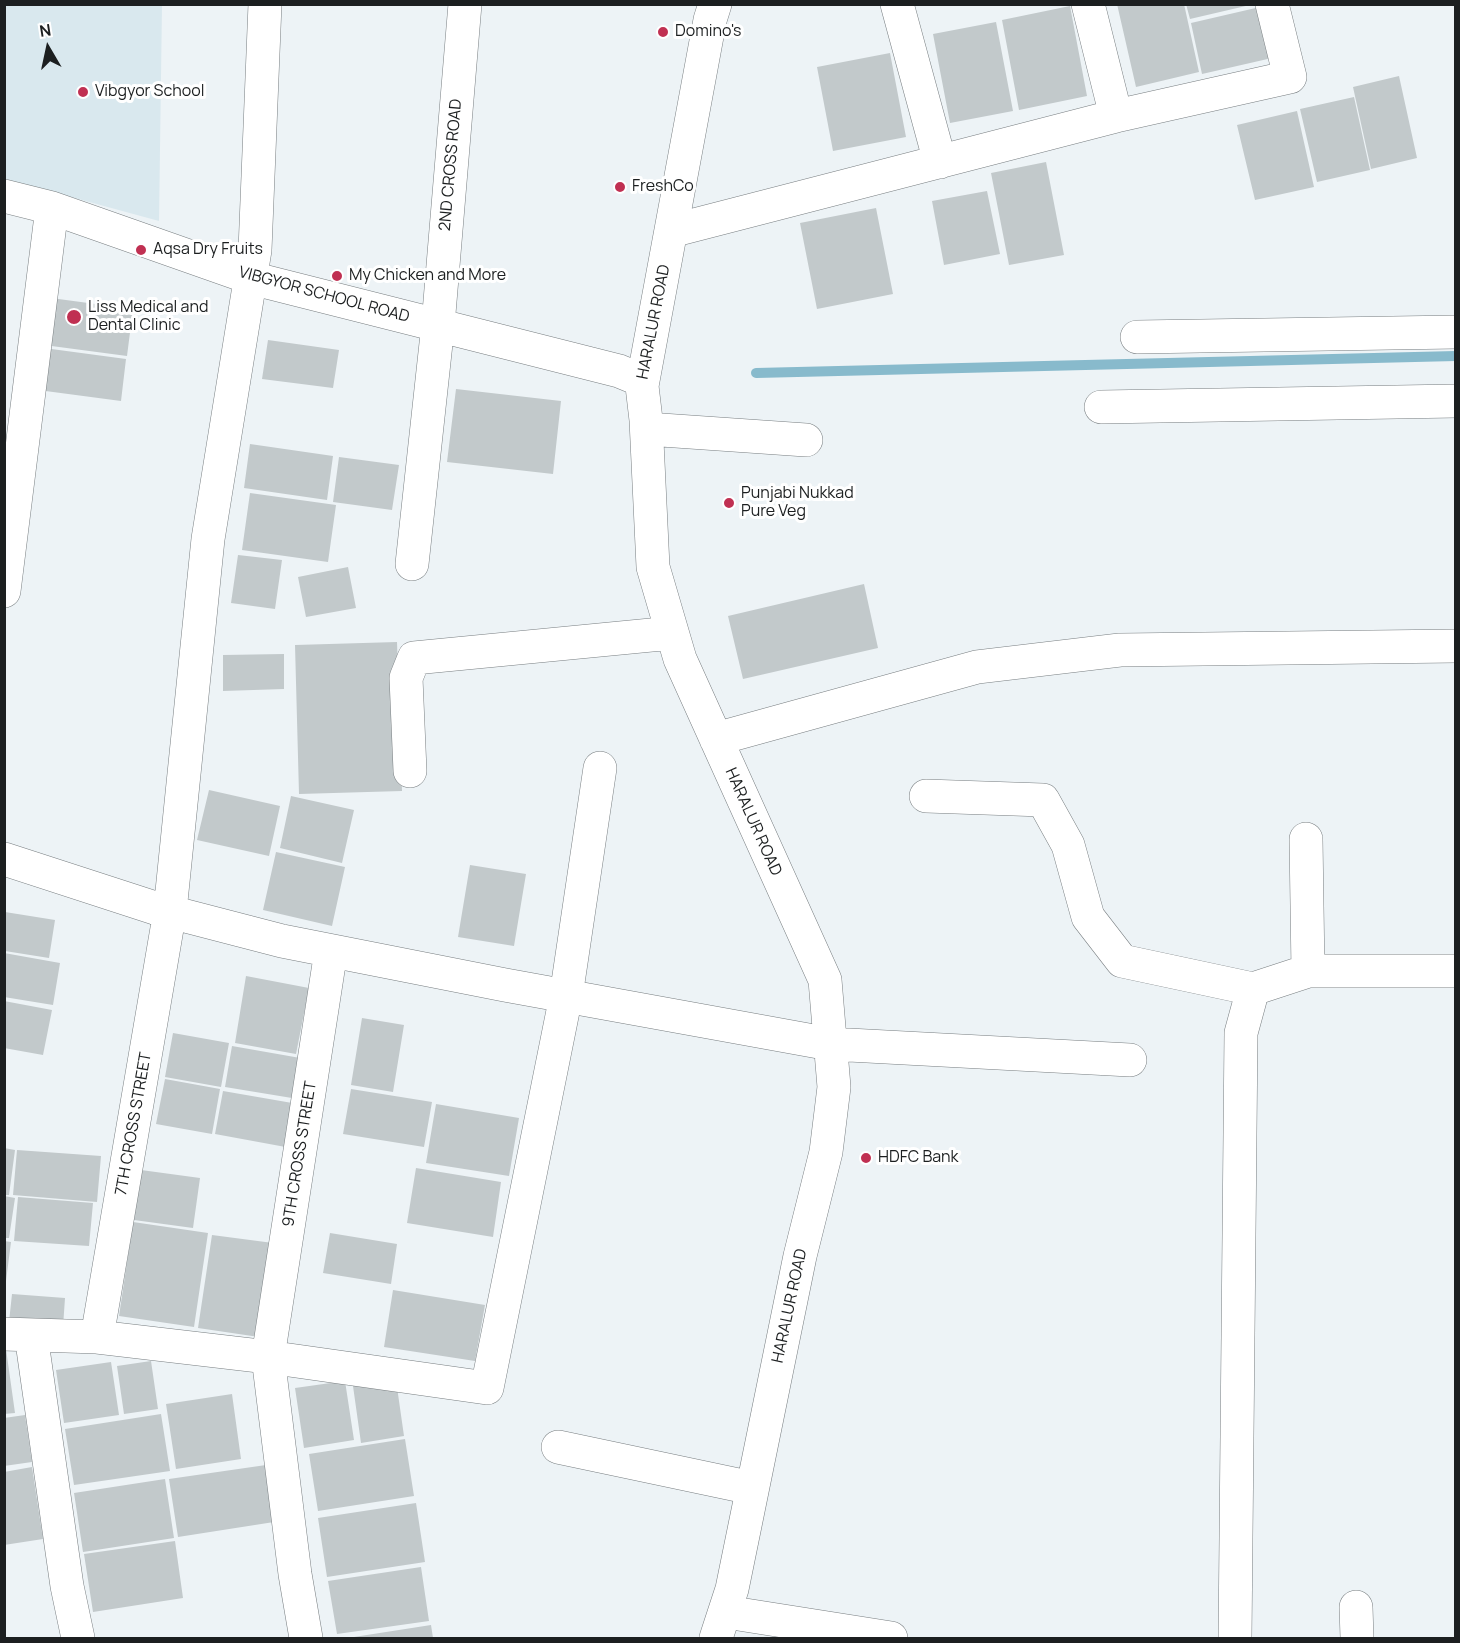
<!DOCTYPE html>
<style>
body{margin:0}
#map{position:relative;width:1460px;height:1643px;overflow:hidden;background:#edf3f6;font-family:Manrope,sans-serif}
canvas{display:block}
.frame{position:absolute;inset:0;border:6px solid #1c1f20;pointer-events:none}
.north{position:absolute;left:18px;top:18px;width:60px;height:60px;-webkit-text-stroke:4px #fff;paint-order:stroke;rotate:351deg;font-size:16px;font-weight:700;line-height:24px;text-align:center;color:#1c1f20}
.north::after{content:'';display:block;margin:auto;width:21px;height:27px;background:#1c1f20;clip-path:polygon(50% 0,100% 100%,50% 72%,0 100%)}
</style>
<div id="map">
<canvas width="1460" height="1643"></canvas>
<div class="frame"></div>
<div class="north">N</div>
</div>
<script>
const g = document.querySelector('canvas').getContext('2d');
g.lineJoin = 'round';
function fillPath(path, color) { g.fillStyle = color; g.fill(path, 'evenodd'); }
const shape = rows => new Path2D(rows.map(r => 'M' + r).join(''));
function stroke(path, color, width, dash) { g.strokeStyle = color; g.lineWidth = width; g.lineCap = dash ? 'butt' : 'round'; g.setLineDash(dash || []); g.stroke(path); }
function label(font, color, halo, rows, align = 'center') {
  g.font = font + ' Manrope,sans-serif'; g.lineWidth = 6; g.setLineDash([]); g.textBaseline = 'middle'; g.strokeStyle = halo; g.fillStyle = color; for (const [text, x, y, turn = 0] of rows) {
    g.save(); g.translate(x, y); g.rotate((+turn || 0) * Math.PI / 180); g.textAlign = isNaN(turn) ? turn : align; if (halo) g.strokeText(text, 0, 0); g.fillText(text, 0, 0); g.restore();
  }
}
fillPath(shape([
 [4,5,162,5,159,221,5,179]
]), '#d9e8ee');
stroke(shape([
 [756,373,1456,356]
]), '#88bacc', 10);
fillPath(shape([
 [1117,4,1184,4,1199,72,1136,87],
 [1186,4,1250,4,1250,5,1190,19],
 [1070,6,1087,96,1019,110,1002,20],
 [1260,7,1272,58,1202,74,1191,23],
 [996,22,1013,111,950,123,933,34],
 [890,53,906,137,833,151,817,67],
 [1399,76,1417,158,1371,169,1353,87],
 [1354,97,1370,170,1317,182,1300,109],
 [1297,111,1314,187,1255,200,1237,125],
 [1046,162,1064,255,1009,265,991,173],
 [987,191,1000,254,944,265,932,201],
 [876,208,893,294,817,309,800,223],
 [51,298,133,309,127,356,44,345],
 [268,340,339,350,333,388,262,379],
 [44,348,126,359,121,401,38,390],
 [456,389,561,401,553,474,447,462],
 [250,444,333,456,327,500,244,488],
 [339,457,399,465,392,510,333,502],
 [250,493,336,505,328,562,242,550],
 [238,555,282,560,275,609,231,603],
 [348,567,356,608,306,617,298,577],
 [864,584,878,648,743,679,728,616],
 [397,642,402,791,299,794,295,645],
 [284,654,284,689,223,691,223,655],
 [209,790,280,806,269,856,197,840],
 [291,796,354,810,342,863,280,848],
 [276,852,345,867,332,926,263,910],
 [470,865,526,874,514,946,458,937],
 [5,912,55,920,49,958,5,951],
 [4,953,60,963,53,1005,4,997],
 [246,976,309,988,296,1054,235,1043],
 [4,1001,52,1010,43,1055,4,1048],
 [362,1018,404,1025,393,1092,351,1085],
 [173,1033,229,1043,221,1087,165,1077],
 [232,1046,306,1059,298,1099,225,1087],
 [165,1079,220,1089,212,1134,156,1124],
 [351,1089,432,1102,424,1147,343,1134],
 [223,1091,298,1104,291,1148,215,1134],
 [436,1104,519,1118,509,1176,426,1163],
 [4,1148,15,1150,9,1195,4,1195],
 [17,1150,101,1156,97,1202,13,1195],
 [416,1168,501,1182,493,1237,407,1223],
 [141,1170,200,1178,193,1228,134,1220],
 [4,1196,15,1198,9,1238,4,1238],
 [18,1197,93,1203,89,1246,14,1241],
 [133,1222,208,1233,194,1327,119,1316],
 [330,1233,397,1244,391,1284,323,1273],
 [212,1235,273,1243,259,1337,198,1328],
 [4,1241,11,1242,6,1281,4,1280],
 [393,1290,485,1305,475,1361,384,1347],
 [12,1294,65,1298,63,1327,9,1322],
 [6,1349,15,1413,4,1414,4,1350],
 [151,1361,158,1409,124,1414,117,1366],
 [111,1362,119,1415,64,1423,56,1370],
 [396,1380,404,1436,361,1443,353,1386],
 [345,1381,354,1440,304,1448,295,1388],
 [232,1394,241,1459,176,1469,166,1404],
 [161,1414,170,1471,74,1485,65,1429],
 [25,1415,32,1462,4,1466,4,1418],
 [405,1439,414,1496,318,1511,309,1454],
 [266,1465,274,1522,178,1537,169,1479],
 [32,1467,43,1539,4,1545,4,1472],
 [165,1479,174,1538,83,1552,74,1493],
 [416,1503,425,1562,327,1577,318,1518],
 [175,1541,183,1598,93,1612,84,1554],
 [421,1567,429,1621,337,1634,328,1581],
 [431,1625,433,1638,354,1638,354,1637]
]), '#c2c9cb');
const minor = shape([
 [715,4,710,20,642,386,646,420,653,567,680,659,825,980,834,1087,826,1152,800,1256,732,1589,716,1638],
 [897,4,940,162],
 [1088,4,1116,116],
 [4,196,52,208,251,278,619,371,641,380,642,386],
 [671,231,1116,116,1290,77,1272,4],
 [1137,337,1456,332],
 [1101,407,1456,401],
 [647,429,806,440],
 [412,564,438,325,465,4],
 [4,591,52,208],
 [716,739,977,667,1120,650,1456,646],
 [410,771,406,678,414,658,672,633],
 [926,796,1043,800,1068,845,1088,917,1122,961,1253,989],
 [1306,839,1308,971],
 [4,859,155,908,282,941,505,985,830,1044,1130,1060],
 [4,1334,97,1337,268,1357,487,1388,566,996,600,768],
 [31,1335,67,1586,78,1638],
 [97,1337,170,911,208,539,255,250,265,4],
 [558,1447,752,1488],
 [1356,1607,1357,1638],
 [726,1612,891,1638],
 [306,1638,295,1574,268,1357,331,951],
 [1235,1638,1241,1033,1253,989,1308,971,1456,971]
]);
stroke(minor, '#787e81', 34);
stroke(minor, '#fff', 33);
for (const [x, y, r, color] of [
 [663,32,6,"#c03052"],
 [83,92,6,"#c03052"],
 [620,187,6,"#c03052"],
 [141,250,6,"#c03052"],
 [337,276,6,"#c03052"],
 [74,317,8,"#c03052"],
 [729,503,6,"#c03052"],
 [866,1158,6,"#c03052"]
]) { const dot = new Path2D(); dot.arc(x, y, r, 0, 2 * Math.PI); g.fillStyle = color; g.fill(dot); stroke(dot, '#fff', 2); }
label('16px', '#1c1f20', '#fff', [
 ["Domino's",675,32],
 ["Vibgyor School",95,92],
 ["FreshCo",632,187],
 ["Aqsa Dry Fruits",153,250],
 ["My Chicken and More",349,276],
 ["Liss Medical and",88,308],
 ["Dental Clinic",88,326],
 ["Punjabi Nukkad",741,494],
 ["Pure Veg",741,512],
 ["HDFC Bank",878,1158]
], 'left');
label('16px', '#1c1f20', '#fff', [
 ["2ND CROSS ROAD",451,165,-85],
 ["VIBGYOR SCHOOL ROAD",324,295,15],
 ["HARALUR ROAD",654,322,-79],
 ["HARALUR ROAD",753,822,66],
 ["7TH CROSS STREET",134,1124,-80],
 ["9TH CROSS STREET",300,1154,-81],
 ["HARALUR ROAD",790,1306,-78]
]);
</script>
